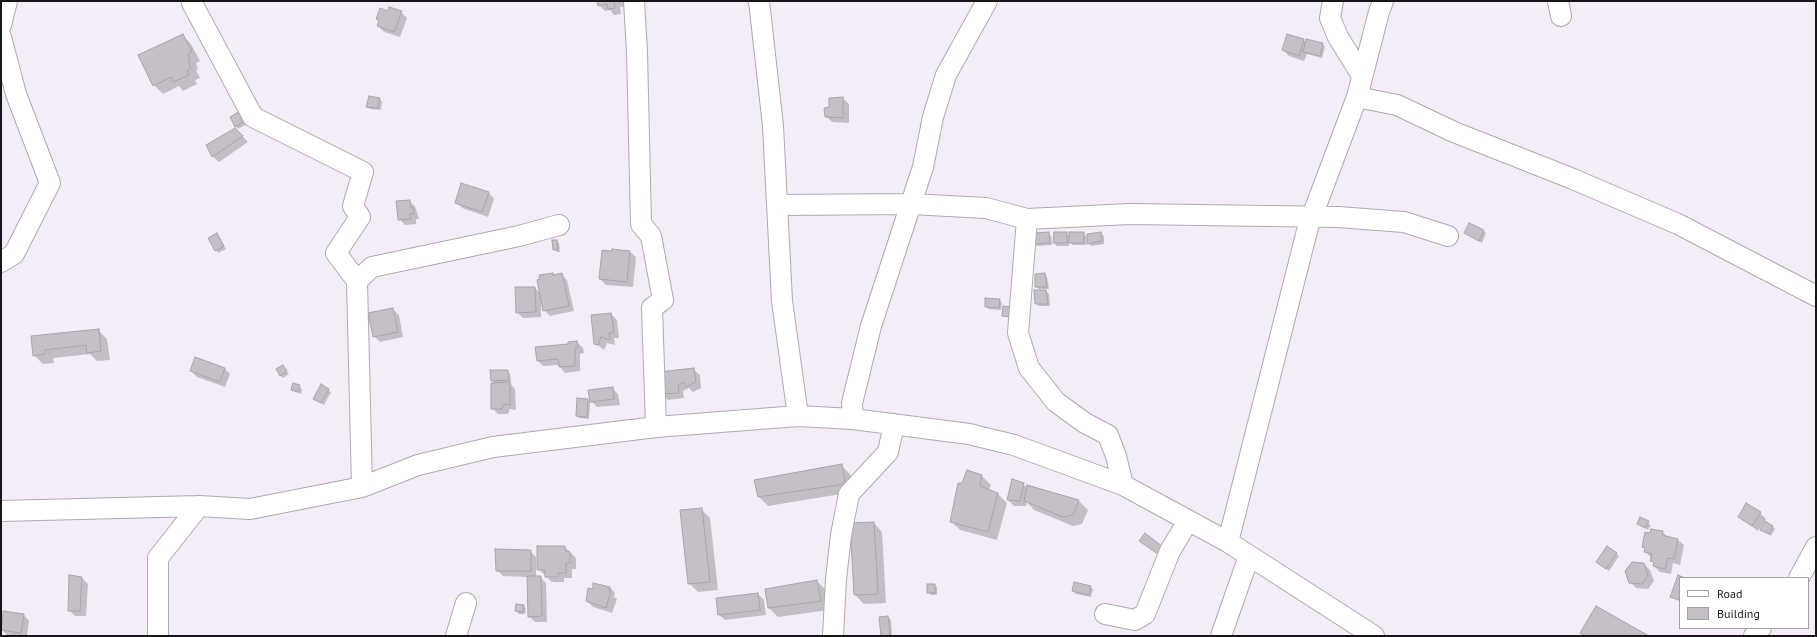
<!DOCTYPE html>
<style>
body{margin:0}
#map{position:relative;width:1817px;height:637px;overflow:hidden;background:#f4edf7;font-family:"PT Sans",sans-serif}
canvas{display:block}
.frame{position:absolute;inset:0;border:2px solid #181518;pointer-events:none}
.legend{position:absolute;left:1679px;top:577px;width:130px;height:52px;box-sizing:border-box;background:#fff;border:1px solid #a3a1a3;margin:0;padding:5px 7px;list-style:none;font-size:12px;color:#181518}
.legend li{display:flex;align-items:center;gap:8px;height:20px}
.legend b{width:20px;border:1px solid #a3a1a3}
</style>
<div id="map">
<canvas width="1817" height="637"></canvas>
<div class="frame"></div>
<ul class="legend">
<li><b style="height:5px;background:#fff"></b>Road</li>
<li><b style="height:11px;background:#c5bfc7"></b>Building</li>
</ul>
</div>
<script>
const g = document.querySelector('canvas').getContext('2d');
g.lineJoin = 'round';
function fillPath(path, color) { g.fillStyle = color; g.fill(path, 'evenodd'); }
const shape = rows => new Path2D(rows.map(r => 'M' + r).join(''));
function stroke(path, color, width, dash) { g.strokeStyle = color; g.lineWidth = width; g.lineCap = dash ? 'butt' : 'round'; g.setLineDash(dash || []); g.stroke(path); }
fillPath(shape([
 [598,1,632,1,633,5,620,7,621,14,614,15,610,10,605,11,599,5],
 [388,12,401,12,407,18,400,37,384,32,378,26,379,22,377,19],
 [182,35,191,44,200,61,196,63,198,69,196,70,200,78,195,80,197,84,183,91,179,86,163,94,154,85],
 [1304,40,1306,43,1323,44,1325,47,1322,58,1307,54,1304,61,1289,56,1283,50],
 [843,98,849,104,849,123,832,122,826,116,831,108],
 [380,99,382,102,381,110,370,109,367,107],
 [231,117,249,123,238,129],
 [235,129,248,142,219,162,213,157,208,146],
 [489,193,494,199,488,217,462,208,456,202],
 [409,201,415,206,419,219,416,219,416,224,405,225,399,219],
 [1484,231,1486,233,1482,243,1465,233],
 [1048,233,1051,236,1052,245,1037,246,1035,243],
 [1066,233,1070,237,1083,233,1086,236,1086,245,1073,245,1069,242,1069,246,1057,246,1054,243],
 [1101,233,1104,236,1104,244,1091,246,1088,243],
 [217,234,226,249,218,253,210,238],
 [556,241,559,243,560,252,557,252,554,250],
 [630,252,636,257,633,287,606,285,600,279],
 [561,274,567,280,574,311,550,316,544,310,541,299,541,317,523,318,517,312,535,288,541,294,541,276],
 [1045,274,1047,277,1049,289,1038,289,1036,286],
 [1046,291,1049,294,1050,306,1039,306,1036,303],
 [999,300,1002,303,1001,310,988,309,986,306],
 [393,309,399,315,403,337,380,342,374,336],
 [611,314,617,320,619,338,614,338,615,345,607,343,604,350,595,343],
 [98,330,107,339,110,360,97,361,90,354,53,358,54,363,43,364,34,355,32,337],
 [577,342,583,348,584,353,580,354,580,371,565,373,560,367,559,365,543,366,537,360],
 [283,366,289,374,283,378,280,375],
 [224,368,230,374,225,387,197,377,191,371],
 [694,370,700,375,701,388,693,392,689,388,683,391,684,398,668,400,662,394],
 [507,371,510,374,511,382,509,382,515,389,516,410,510,409,508,414,498,414,492,408,495,384,492,380],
 [299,386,302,389,301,394,292,390],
 [322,386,331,392,324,405,314,398],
 [612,388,618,394,620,405,597,407,591,401],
 [588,400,590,403,589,419,579,418,577,415],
 [841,465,850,474,853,492,768,506,759,497,755,481],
 [982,476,991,485,989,490,998,494,1007,503,997,540,960,530,951,521],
 [1023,484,1027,488,1079,501,1088,510,1082,524,1073,526,1034,510,1027,502,1026,506,1014,506,1008,500],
 [701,509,710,518,718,590,698,592,689,583],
 [1760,513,1766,519,1758,531,1739,517],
 [1641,518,1651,525,1648,530,1638,524],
 [874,523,882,532,886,603,864,604,855,595],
 [1773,527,1775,529,1771,536,1762,530],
 [1652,530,1663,532,1668,538,1678,540,1684,545,1680,565,1673,563,1671,574,1660,572,1654,566,1652,559,1646,552,1646,549,1643,546,1651,534],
 [565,547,576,558,576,569,572,569,572,578,564,578,564,582,552,582,536,567,536,577,540,577,546,583,547,622,535,622,529,616,528,577,503,576,497,570,530,551,536,557,536,567,538,567],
 [1616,554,1619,556,1609,571,1600,565],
 [1644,564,1650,570,1654,581,1648,589,1636,588,1630,582],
 [70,576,82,578,88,584,86,616,75,616,69,610],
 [1679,577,1682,578,1680,578,1680,602,1672,596],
 [817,581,826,590,829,610,778,617,769,608,766,590],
 [934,585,937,587,937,595,931,595,928,592],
 [610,587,615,593,614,597,617,599,612,613,593,607,587,601,594,590],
 [1090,587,1093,589,1091,597,1076,594,1073,591],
 [758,594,764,600,766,615,725,620,719,615],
 [523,606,526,608,525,614,519,614,516,611],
 [24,615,29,621,27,636,7,635,1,629],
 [888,617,891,620,892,636,883,636]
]), '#0003');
const building = shape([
 [597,1,614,1,615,8,608,9,607,4,598,6,597,1],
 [389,7,402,11,394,32,377,26,379,20,376,19,380,8,388,11,389,7],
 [183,34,192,52,188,54,190,60,188,61,191,69,187,71,189,75,173,82,171,77,153,86,138,55,183,34],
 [1287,34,1304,39,1299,56,1282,50,1287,34],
 [1306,39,1323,43,1320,56,1303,52,1306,39],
 [369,96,380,98,378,108,366,107,369,96],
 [843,97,843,118,825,117,824,108,829,107,829,98,843,97],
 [242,110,247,120,235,127,230,117,242,110],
 [235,128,243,136,212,157,206,145,235,128],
 [461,183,489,192,482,212,455,203,461,183],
 [410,200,411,208,413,207,414,214,410,214,411,219,398,220,396,201,410,200],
 [1469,223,1484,230,1479,241,1464,233,1469,223],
 [1049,232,1050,243,1034,244,1034,233,1049,232],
 [1054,232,1067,232,1067,243,1053,243,1054,232],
 [1069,232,1084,232,1084,243,1069,243,1069,232],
 [1101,232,1102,241,1087,244,1087,234,1101,232],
 [217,233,224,246,215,251,208,238,217,233],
 [552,240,557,240,558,249,553,250,552,240],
 [612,249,630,251,627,282,599,279,602,250,612,251,612,249],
 [553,273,553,275,562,273,569,306,543,311,537,280,540,279,539,275,553,273],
 [1045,273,1047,287,1035,287,1035,274,1045,273],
 [515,287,535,287,536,312,516,313,515,287],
 [1034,290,1046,290,1048,304,1035,304,1034,290],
 [985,298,1000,299,999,308,985,307,985,298],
 [1003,306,1012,307,1011,317,1002,316,1003,306],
 [393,308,398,332,373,337,368,313,393,308],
 [611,313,614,332,609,333,610,340,601,337,598,345,594,344,591,315,611,313],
 [99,329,101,351,87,353,86,345,45,350,45,354,33,356,31,336,99,329],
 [577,341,578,348,575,348,575,366,559,367,558,359,537,361,535,347,568,344,568,342,577,341],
 [195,357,225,368,220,382,190,371,195,357],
 [283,365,287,371,280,376,276,369,283,365],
 [694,368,696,382,686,387,684,382,678,385,679,393,661,394,659,372,694,368],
 [490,370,508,370,509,380,491,381,490,370],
 [510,382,510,405,504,404,502,409,491,409,491,383,510,382],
 [293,383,300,385,298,392,291,390,293,383],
 [321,384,329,389,321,403,313,399,321,384],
 [613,387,614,399,590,402,588,390,613,387],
 [577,398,588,399,587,417,576,416,577,398],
 [842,464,845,484,758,497,754,480,842,464],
 [967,470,982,475,980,486,998,493,988,532,950,522,958,483,962,483,967,470],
 [1012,479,1024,483,1020,501,1007,500,1012,479],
 [1027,485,1079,500,1073,515,1063,517,1024,501,1027,485],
 [1746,503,1761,512,1752,526,1738,517,1746,503],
 [702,508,710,582,688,584,680,510,702,508],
 [1640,517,1649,521,1645,528,1637,524,1640,517],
 [1765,521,1773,526,1769,534,1760,530,1765,521],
 [874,522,878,594,854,595,850,523,874,522],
 [1651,529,1663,531,1662,535,1678,539,1674,559,1668,558,1665,569,1653,566,1654,562,1650,561,1652,554,1644,552,1645,548,1642,547,1645,532,1650,533,1651,529],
 [1145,533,1163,547,1158,554,1139,541,1145,533],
 [537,546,565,546,565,551,570,552,570,563,566,563,566,573,558,573,558,577,545,577,545,570,537,570,537,546],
 [1607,546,1617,553,1606,569,1596,562,1607,546],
 [495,549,531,550,531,571,496,571,495,549],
 [1632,562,1644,563,1648,575,1642,584,1629,583,1625,571,1632,562],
 [69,575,82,577,80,611,68,611,69,575],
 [1678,575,1685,578,1680,578,1679,600,1670,597,1678,575],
 [527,576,541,576,542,616,528,617,527,576],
 [817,580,821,601,768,608,765,589,817,580],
 [1074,582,1091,586,1089,595,1072,591,1074,582],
 [593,583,610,587,609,591,611,592,606,608,586,601,588,588,593,589,593,583],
 [927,584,935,584,935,593,927,593,927,584],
 [758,593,760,610,718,615,716,598,758,593],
 [516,604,524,605,523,612,515,611,516,604],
 [1596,606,1649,636,1586,636,1580,633,1596,606],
 [3,611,24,614,21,633,1,630,3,611],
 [888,616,890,635,881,636,879,617,888,616]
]);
fillPath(building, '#c5bfc7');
stroke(building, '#a9a3ab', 1);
const minor = shape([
 [634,1,637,52,641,224,651,236,663,300,652,308,656,427],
 [759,1,773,126,782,301,798,416],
 [1333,1,1330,18,1338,37,1362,76],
 [1558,1,1561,16],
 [192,3,253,117,363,172,353,206,360,217,336,253,357,281,362,487],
 [1,25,7,1],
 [1,37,16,94,50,183,14,254,1,262],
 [1357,97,1397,105,1454,132,1573,179,1678,224,1816,296],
 [778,205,911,204,986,208,1027,219,1130,214,1338,217,1404,222,1448,236],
 [1027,219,1018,333,1029,368,1056,402,1085,423,1108,435,1116,456,1123,485],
 [357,281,372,267,519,236,559,225],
 [853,419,852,403,855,391,871,326,923,167,933,117,946,75,987,1],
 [1,511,199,506,250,509,362,487,418,465,493,447,656,427,798,416,853,419,969,434,1014,445,1123,485,1228,542,1374,636],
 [1228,542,1308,227,1357,97,1379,12,1383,1],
 [1799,578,1816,547],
 [1105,614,1135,620,1145,614,1170,551,1188,521],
 [158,636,158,558,199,506],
 [456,636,466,603],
 [833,636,836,579,841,535,849,494,888,452,894,424],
 [1221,636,1249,556],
 [1754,636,1761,628]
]);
stroke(minor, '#afa9b1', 22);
stroke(minor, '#fff', 20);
</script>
